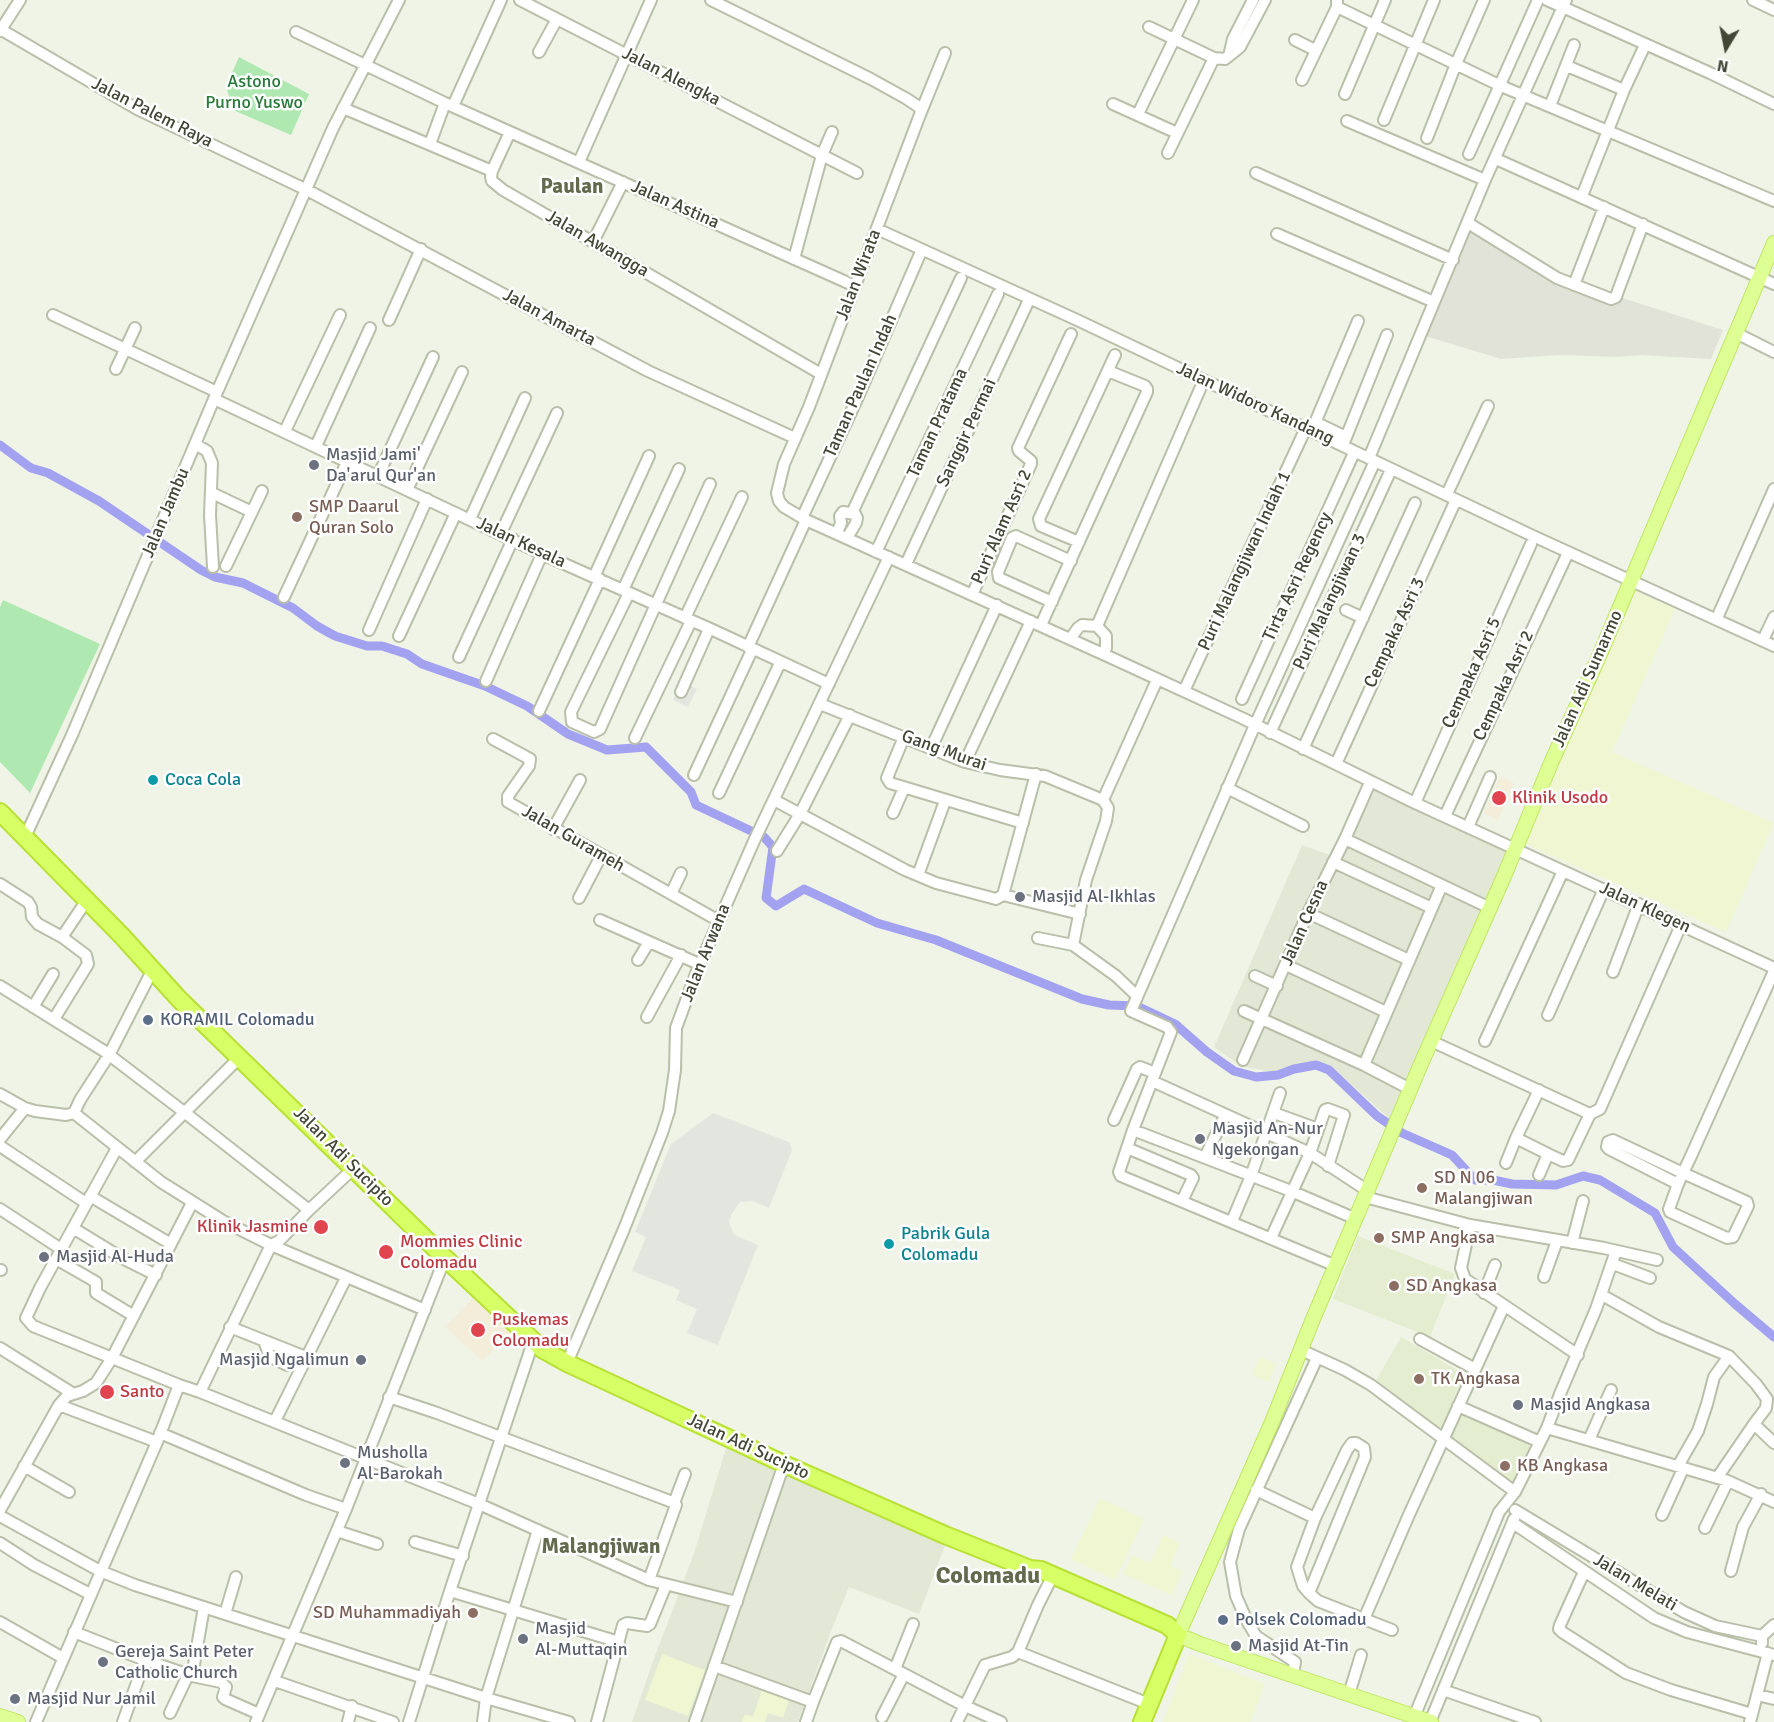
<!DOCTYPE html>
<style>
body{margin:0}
#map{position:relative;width:1774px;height:1722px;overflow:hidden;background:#f0f4e7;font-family:Signika,sans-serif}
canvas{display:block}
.north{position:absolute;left:1696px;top:18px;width:60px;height:60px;-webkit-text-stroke:4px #fff;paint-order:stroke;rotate:190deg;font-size:16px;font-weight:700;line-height:24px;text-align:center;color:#434736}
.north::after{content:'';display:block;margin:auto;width:21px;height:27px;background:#434736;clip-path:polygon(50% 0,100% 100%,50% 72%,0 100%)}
</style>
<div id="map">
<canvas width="1774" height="1722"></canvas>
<div class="north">N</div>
</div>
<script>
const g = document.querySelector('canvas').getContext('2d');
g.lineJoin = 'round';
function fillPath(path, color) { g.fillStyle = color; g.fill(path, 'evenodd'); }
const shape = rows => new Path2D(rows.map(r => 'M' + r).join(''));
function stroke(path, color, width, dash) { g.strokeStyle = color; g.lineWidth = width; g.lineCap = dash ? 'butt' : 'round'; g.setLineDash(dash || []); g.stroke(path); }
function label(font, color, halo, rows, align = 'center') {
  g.font = font + ' Signika,sans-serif'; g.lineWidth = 5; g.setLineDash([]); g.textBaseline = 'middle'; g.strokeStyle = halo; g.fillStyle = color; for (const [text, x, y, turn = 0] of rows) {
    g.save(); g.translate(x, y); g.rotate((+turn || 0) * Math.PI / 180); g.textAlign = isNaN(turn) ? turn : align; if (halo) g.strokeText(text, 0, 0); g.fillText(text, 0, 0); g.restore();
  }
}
fillPath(shape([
 [1363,782,1509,850,1392,1121,1332,1067,1321,1062,1271,1072,1241,1066,1214,1047,1302,845,1330,855],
 [728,1442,946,1543,919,1614,849,1587,830,1634,798,1722,632,1722,652,1664,694,1553]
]), '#e2e8d5');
fillPath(shape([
 [1633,590,1675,609,1612,752,1774,823,1726,932,1521,842],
 [1260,1357,1276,1364,1269,1382,1252,1375],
 [1100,1498,1144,1519,1115,1580,1071,1559],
 [1163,1535,1180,1543,1170,1566,1183,1571,1172,1595,1123,1574,1132,1555,1150,1563],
 [662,1654,705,1670,688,1716,645,1700],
 [1189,1654,1265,1684,1250,1722,1163,1722],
 [762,1689,790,1697,783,1718,768,1713,765,1722,742,1722,745,1714,753,1717]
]), '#eff6d1');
fillPath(shape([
 [1466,226,1552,282,1611,303,1613,295,1723,330,1711,359,1641,355,1619,357,1558,355,1501,359,1425,336]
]), '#e1e3d8');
fillPath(shape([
 [1358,1236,1455,1274,1430,1337,1333,1299],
 [1401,1337,1464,1374,1441,1430,1374,1384],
 [1459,1409,1537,1443,1516,1489,1447,1439]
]), '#e4edd0');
fillPath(shape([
 [1500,777,1514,783,1498,820,1484,814],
 [475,1295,511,1332,482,1361,445,1327]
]), '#f4edda');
fillPath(shape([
 [239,57,309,94,291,135,233,110,226,86],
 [3,600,100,644,30,793,0,762,0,607]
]), '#afe9b1');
fillPath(shape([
 [681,682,697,689,688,707,673,700],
 [713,1113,789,1142,792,1150,769,1208,753,1201,740,1202,731,1215,729,1222,734,1235,758,1245,718,1345,687,1333,697,1309,676,1300,680,1290,632,1271,646,1237,635,1232,671,1144]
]), '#e3e5df');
stroke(shape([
 [0,445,31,468,48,473,99,501,201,570,215,577,243,583,293,608,317,626,335,636,367,646,382,646,407,654,422,664,485,686,527,706,568,734,607,750,646,747,691,792,696,805,764,837,773,847,766,898,776,906,804,889,877,923,936,940,1082,999,1109,1005,1137,1006,1175,1024,1207,1052,1234,1071,1256,1077,1278,1075,1294,1069,1316,1065,1329,1070,1377,1116,1402,1133,1452,1155,1475,1180,1493,1180,1512,1184,1556,1185,1583,1176,1600,1180,1655,1213,1673,1247,1735,1304,1774,1337]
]), '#a2a2f1', 9);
const minor = shape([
 [520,0,857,173],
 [711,0,871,79,907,99,919,107,921,112],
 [1337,0,1337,7,1501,86,1774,201],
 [1547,0,1710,73,1774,104],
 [1753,0,1774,10],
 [1149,27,1214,58,1225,59,1240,47,1265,0],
 [0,29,137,109,307,190,648,371,795,438],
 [0,31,20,0],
 [296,32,445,103,855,286],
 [1295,40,1315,50],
 [539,52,557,19],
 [945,53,921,112,809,407,784,464,777,493,779,501,784,507,806,520,1103,654,1242,718,1415,803,1774,968],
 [1229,56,1233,39,1253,0],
 [1567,66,1624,90],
 [1302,80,1337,7],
 [1345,94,1385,0],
 [1113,104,1177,133],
 [453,106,501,0],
 [1550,106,1574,45],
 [343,108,492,171,491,177,492,181,503,190,821,374],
 [1138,114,1193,0],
 [1384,120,1434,0],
 [1347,121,1485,180],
 [1427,138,1456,64,1484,0],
 [430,144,445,103],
 [1168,153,1214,58],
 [1469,154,1538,0],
 [1496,159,1774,284],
 [579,162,651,0],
 [492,171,510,132],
 [1256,173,1453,260],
 [1582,196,1624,90,1645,45],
 [1468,223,1557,278,1611,299,1616,297,1618,291,1643,224],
 [877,229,1075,319,1533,536,1774,646],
 [1277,234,1434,302],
 [593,242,623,182],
 [794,259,822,155,832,132],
 [1574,285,1604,207],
 [53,315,217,392],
 [389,320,421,249],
 [1736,333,1774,352],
 [116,369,135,328],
 [214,399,542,554,715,631,829,684],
 [1315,422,1346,437],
 [1312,430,1358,321],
 [285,431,340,315],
 [195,444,207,451,212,463,210,515,213,567],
 [1343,445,1387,335],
 [316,446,370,328],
 [1369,458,1485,180,1566,0],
 [378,476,433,357],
 [407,490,462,372],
 [212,493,252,512],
 [1447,494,1488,406],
 [852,513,961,278],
 [802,518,858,397,920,254],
 [470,519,525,398],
 [501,533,557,413],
 [837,533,841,523,840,516,843,512,855,514,857,518,856,523,847,538],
 [1079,542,1041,526,1039,519,1115,355],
 [876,552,998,294],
 [906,564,1028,302],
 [226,566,262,491],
 [594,577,649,456],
 [623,590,679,469],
 [629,593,571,712,572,722,594,732,600,729,710,484],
 [972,595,1031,464,1031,461,1019,451,1018,448,1071,334],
 [284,597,347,462],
 [1052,602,999,578,998,572,1012,538,1016,536,1071,561],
 [1346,610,1363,618],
 [685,618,742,497],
 [1717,618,1774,489],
 [1041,625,1147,392,1147,389,1145,386,1108,371],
 [1097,626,1200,389],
 [369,630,427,499],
 [399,636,456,513],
 [1070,639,1078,628,1082,625,1097,626,1106,636,1106,648,1103,654],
 [1763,640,1774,617],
 [748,647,806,520],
 [459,657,513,539],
 [486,681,542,554],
 [1184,691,1305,430],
 [681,692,709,629],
 [1242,699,1353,455],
 [820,704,965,762,1000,770,1045,776,1103,800],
 [539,711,600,579],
 [1270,733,1390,472],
 [904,737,887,778,890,783,1023,823],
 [635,738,691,621],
 [493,739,530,759,529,766,508,796,508,802,719,921],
 [933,744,997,605],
 [1303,749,1415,503],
 [965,762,1031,621],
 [1336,764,1455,502],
 [694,775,752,650],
 [1227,788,1303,826],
 [719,793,780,663],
 [774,800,905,870,936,883,996,899,1003,895],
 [1103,800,1157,680],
 [1415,803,1531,544],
 [893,813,904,788],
 [1445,816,1566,557],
 [1468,827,1490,777],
 [553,829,580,780],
 [25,837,72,735,217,392,333,128,399,0],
 [1345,839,1490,908],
 [777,851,800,814,850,715],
 [1333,862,1432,908],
 [918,875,945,801],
 [0,884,28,902,31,907,32,917,38,924,62,937],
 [671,894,681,873],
 [1003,895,1036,774],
 [1003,895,1080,914],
 [579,898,601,856],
 [1308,913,1409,960],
 [600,920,699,964],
 [1038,938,1073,945,1086,880,1106,821,1108,808,1103,800],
 [1073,945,1116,976,1137,996],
 [638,960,649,942],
 [1286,965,1386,1012],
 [1613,972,1639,904],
 [1255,976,1277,986],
 [0,986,104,1051,184,1112,309,1210],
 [33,1007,53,974],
 [1244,1011,1364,1065,1410,1089],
 [1548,1015,1604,889],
 [647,1017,681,955],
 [54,1019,88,964,86,955,62,937,87,900],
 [1431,1041,1590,1114],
 [1485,1041,1563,871],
 [1243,1060,1308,913,1345,839,1368,787],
 [1364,1065,1442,885],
 [1152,1081,1133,1130,1119,1172,1121,1176,1336,1266],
 [1539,1090,1516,1138,1548,1154,1563,1161,1568,1160,1590,1114,1600,1109,1681,925],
 [0,1094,25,1108,35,1111,66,1115,74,1113,161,1182,223,1221,271,1245,425,1310],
 [74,1113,80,1100,109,1055,153,969],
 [1274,1113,1318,1129],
 [1114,1120,1137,1069,1140,1067,1155,1073],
 [1133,1130,1291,1191,1356,1219],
 [0,1139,25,1108],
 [0,1146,86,1203],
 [117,1148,40,1288,26,1318,33,1326,179,1385],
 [1127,1148,1191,1175,1193,1178,1182,1201],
 [1205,1157,1225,1116],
 [135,1162,240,1057],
 [1506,1163,1516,1138],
 [1539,1175,1548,1154],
 [1678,1184,1609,1149,1607,1147,1608,1142,1613,1140,1683,1173,1747,1202,1748,1206,1733,1237,1727,1238,1670,1212,1669,1209,1678,1184,1683,1173,1691,1156,1774,971],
 [1368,1191,1310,1153,1152,1081,1171,1032,1167,1027,1131,1011,1255,725,1375,461],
 [90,1196,171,1244],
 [1365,1197,1470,1225,1604,1248,1657,1260],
 [0,1209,61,1249],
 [1232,1221,1251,1176,1280,1093],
 [1470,1225,1461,1268,1465,1279,1578,1355],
 [73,1228,122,1258,156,1275],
 [1271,1238,1310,1153,1325,1110,1328,1109,1344,1115,1328,1166],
 [1572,1243,1583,1201],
 [271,1245,279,1241,309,1210,354,1168],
 [56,1259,96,1282,96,1293,134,1316],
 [1613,1264,1650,1278],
 [0,1270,1,1270],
 [1544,1277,1557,1241],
 [1484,1293,1495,1265],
 [1602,1295,1659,1327,1729,1356,1756,1384,1767,1399,1766,1408,1754,1424,1774,1443],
 [230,1327,308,1358],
 [1420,1339,1475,1369],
 [264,1341,270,1357,287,1365],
 [0,1348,72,1393],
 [1301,1350,1345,1370,1371,1385,1515,1492],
 [567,1363,624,1229,662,1133,669,1111,675,1070,676,1028,697,971,754,841,889,557],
 [200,1392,479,1504,649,1580,737,1602],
 [389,1397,437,1413,675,1503,676,1505,649,1580],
 [59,1405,157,1442],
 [1458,1406,1540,1442],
 [275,1421,346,1278],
 [1547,1428,1728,1481,1774,1502],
 [160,1433,306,1495,346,1509],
 [1589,1440,1611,1390],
 [24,1466,69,1492],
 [1678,1466,1698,1431,1707,1404,1714,1377,1729,1356],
 [1717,1478,1754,1424],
 [1256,1490,1315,1518],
 [674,1503,685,1474],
 [0,1510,59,1405,67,1396,83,1391,96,1383,112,1358,192,1203],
 [1515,1510,1684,1612,1715,1626,1762,1636],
 [1662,1515,1683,1469],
 [0,1516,100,1571,135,1585,486,1698,569,1722],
 [1513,1523,1654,1618,1687,1632,1774,1655],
 [1705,1528,1728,1481],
 [337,1531,377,1544],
 [415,1542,463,1556],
 [0,1543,34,1565,90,1594],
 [1731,1571,1743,1527,1761,1494],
 [1584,1572,1560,1625,1559,1629,1562,1632,1626,1673,1671,1690,1752,1714],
 [450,1591,619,1642],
 [1309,1593,1365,1457,1364,1448,1356,1443,1352,1443,1347,1450,1315,1518,1297,1567,1303,1586,1309,1593,1318,1601,1364,1619,1408,1517,1504,1306],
 [225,1614,236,1577],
 [1364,1619,1392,1630],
 [0,1622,63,1658],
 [74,1632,145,1660,192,1676,221,1682,226,1687,223,1697,225,1699,259,1714],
 [1762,1643,1762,1636,1774,1625],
 [1018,1652,1149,1704],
 [714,1666,813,1702,837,1642,841,1641,965,1706,1001,1722],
 [895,1669,913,1624],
 [1293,1675,1295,1662,1256,1636,1247,1621,1236,1596,1230,1562,1239,1529,1317,1358],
 [192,1676,204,1607],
 [275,1681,393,1722],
 [1443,1690,1535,1722],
 [1349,1694,1361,1655],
 [1757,1695,1774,1699],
 [170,1713,188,1675],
 [882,1717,904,1674],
 [1414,1717,1499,1512,1515,1492,1547,1428,1560,1394,1596,1309,1616,1251],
 [36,1722,157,1442,179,1385,200,1392,271,1245],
 [123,1722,145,1660],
 [256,1722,346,1509,445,1258],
 [348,1722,352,1706],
 [409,1722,450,1591,533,1342],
 [483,1722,486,1698,538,1530],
 [597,1722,623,1625,627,1623,647,1626,650,1624,666,1585],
 [695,1722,784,1464],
 [806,1722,813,1702],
 [957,1722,985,1665,1012,1657,1018,1652,1038,1605,1049,1583],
 [1430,1722,1514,1519],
 [1750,1722,1768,1653]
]);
const major = shape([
 [0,1716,18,1722],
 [1431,1722,1200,1644,1178,1635,1272,1422,1313,1319,1421,1064,1505,874,1551,763,1600,654,1774,243]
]);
const highway = shape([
 [0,812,122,936,179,999,445,1258,542,1349,567,1363,784,1464,945,1535,1030,1569,1041,1570,1167,1625,1178,1635],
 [1142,1722,1178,1635]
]);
stroke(minor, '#b9bfa9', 14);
stroke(major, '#bfe663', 16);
stroke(highway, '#b9e034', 20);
stroke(minor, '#fff', 10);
stroke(major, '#deff94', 14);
stroke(highway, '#d7ff66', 16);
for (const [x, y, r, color] of [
 [314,465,6,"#6b7280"],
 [297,517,6,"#8d6e63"],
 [153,780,6,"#0f9aa8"],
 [1499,798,8,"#e0444e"],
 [1020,897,6,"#6b7280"],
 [148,1020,6,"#5c6f8a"],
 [1200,1139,6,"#6b7280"],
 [1422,1188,6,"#8d6e63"],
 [321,1227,8,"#e0444e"],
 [1379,1238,6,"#8d6e63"],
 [889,1244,6,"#0f9aa8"],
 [386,1252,8,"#e0444e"],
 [44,1257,6,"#6b7280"],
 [1394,1286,6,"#8d6e63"],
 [478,1330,8,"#e0444e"],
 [361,1360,6,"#6b7280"],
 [1419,1379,6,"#8d6e63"],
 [107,1392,8,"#e0444e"],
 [1518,1405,6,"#6b7280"],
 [345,1463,6,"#6b7280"],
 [1505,1466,6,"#8d6e63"],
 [473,1613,6,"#8d6e63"],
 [1223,1620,6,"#5c6f8a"],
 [523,1639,6,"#6b7280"],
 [1236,1646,6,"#6b7280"],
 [103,1662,6,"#6b7280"],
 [15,1699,6,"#6b7280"]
]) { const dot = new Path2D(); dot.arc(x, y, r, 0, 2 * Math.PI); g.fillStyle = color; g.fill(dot); stroke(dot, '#fff', 2); }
label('18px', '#434736', '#fff', [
 ["Jalan Alengka",671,77,27],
 ["Jalan Palem Raya",152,113,27],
 ["Jalan Astina",675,205,24],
 ["Jalan Awangga",597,244,30],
 ["Jalan Wirata",859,275,-69],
 ["Jalan Amarta",549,318,28],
 ["Taman Paulan Indah",861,386,-66],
 ["Jalan Widoro Kandang",1255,404,25],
 ["Taman Pratama",938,423,-65],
 ["Sanggir Permai",967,433,-65],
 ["Jalan Jambu",166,513,-67],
 ["Puri Alam Asri 2",1002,527,-66],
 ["Jalan Kesala",521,543,25],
 ["Puri Malangjiwan Indah 1",1245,561,-65],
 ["Tirta Asri Regency",1298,577,-65],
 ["Puri Malangjiwan 3",1330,602,-65],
 ["Cempaka Asri 3",1395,633,-65],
 ["Cempaka Asri 5",1472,673,-66],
 ["Jalan Adi Sumarmo",1588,679,-66],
 ["Cempaka Asri 2",1504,686,-65],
 ["Gang Murai",944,751,20],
 ["Jalan Gurameh",573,839,30],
 ["Jalan Klegen",1645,908,25],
 ["Jalan Cesna",1305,923,-66],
 ["Jalan Arwana",706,953,-68],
 ["Jalan Adi Sucipto",343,1157,45],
 ["Jalan Adi Sucipto",748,1447,25],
 ["Jalan Melati",1635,1583,31]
]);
label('18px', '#287a39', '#fff', [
 ["Astono",254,82],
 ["Purno Yuswo",254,103]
]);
label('18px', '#5b616d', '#fff', [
 ["Masjid Jami'",326,455],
 ["Da'arul Qur'an",326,476],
 ["Masjid Al-Ikhlas",1032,897],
 ["Masjid An-Nur",1212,1129],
 ["Ngekongan",1212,1150],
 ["Masjid Al-Huda",56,1257],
 ["Masjid Ngalimun",349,1360,"right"],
 ["Masjid Angkasa",1530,1405],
 ["Musholla",357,1453],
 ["Al-Barokah",357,1474],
 ["Masjid",535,1629],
 ["Al-Muttaqin",535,1650],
 ["Masjid At-Tin",1248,1646],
 ["Gereja Saint Peter",115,1652],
 ["Catholic Church",115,1673],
 ["Masjid Nur Jamil",27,1699]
], 'left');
label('18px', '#785e54', '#fff', [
 ["SMP Daarul",309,507],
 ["Quran Solo",309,528],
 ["SD N 06",1434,1178],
 ["Malangjiwan",1434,1199],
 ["SMP Angkasa",1391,1238],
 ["SD Angkasa",1406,1286],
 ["TK Angkasa",1431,1379],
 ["KB Angkasa",1517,1466],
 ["SD Muhammadiyah",461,1613,"right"]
], 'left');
label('18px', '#0d838f', '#fff', [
 ["Coca Cola",165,780],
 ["Pabrik Gula",901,1234],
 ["Colomadu",901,1255]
], 'left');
label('18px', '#be3a42', '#fff', [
 ["Klinik Usodo",1512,798],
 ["Klinik Jasmine",308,1227,"right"],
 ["Mommies Clinic",400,1242],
 ["Colomadu",400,1263],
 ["Puskemas",492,1320],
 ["Colomadu",492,1341],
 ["Santo",120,1392]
], 'left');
label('18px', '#4e5e75', '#fff', [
 ["KORAMIL Colomadu",160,1020],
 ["Polsek Colomadu",1235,1620]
], 'left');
label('bold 21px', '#646a4d', '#fff', [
 ["Paulan",572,187],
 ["Malangjiwan",601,1547]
]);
label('bold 24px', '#646a4d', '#fff', [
 ["Colomadu",988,1577]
]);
</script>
